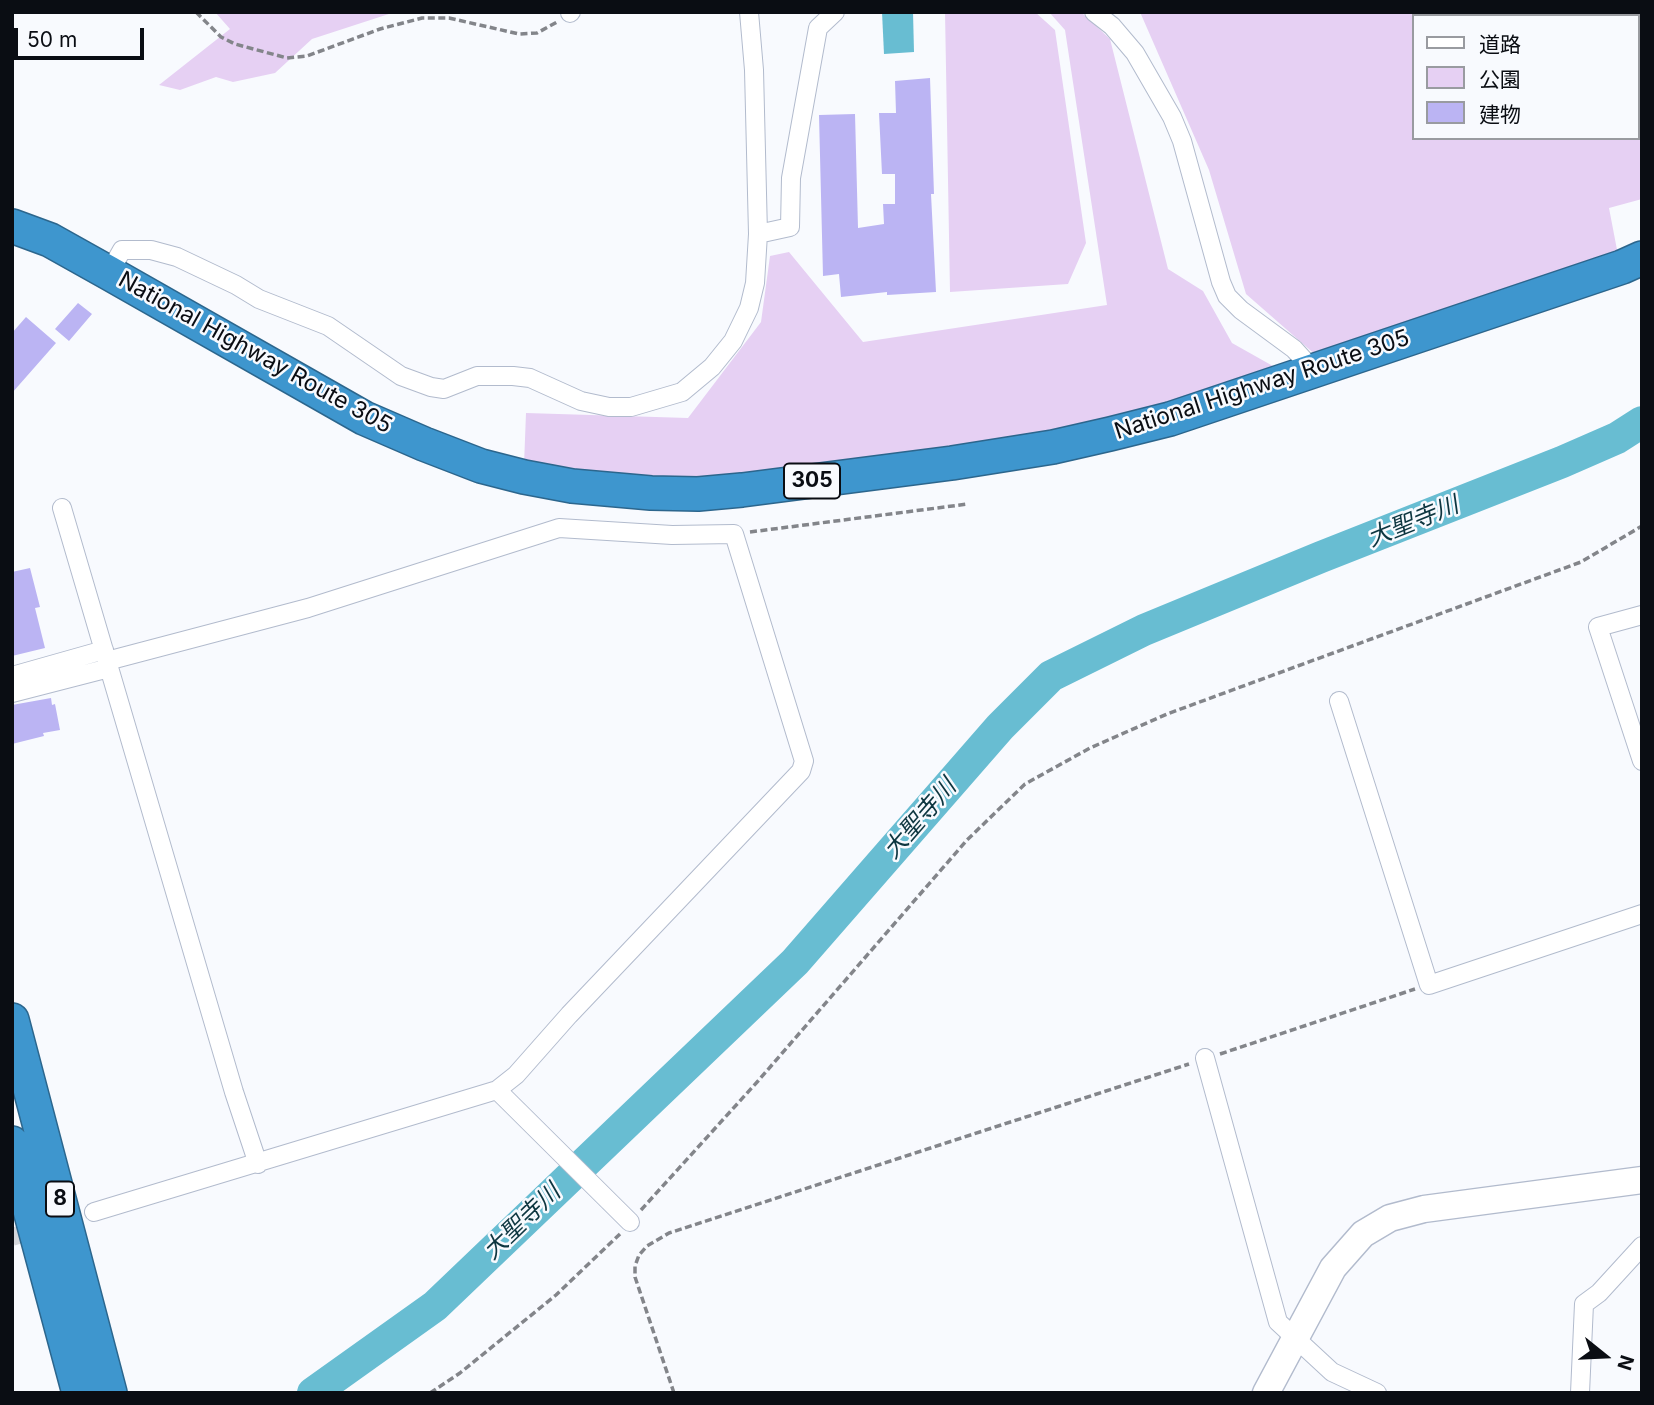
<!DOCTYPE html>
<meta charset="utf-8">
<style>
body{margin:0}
#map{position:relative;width:1654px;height:1405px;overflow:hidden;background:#f8fafe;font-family:Inter,"Noto Sans JP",sans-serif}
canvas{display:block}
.frame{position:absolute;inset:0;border:14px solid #0a0d13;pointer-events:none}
.legend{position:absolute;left:1412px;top:14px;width:228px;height:126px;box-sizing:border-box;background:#f8fafe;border:2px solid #999ba0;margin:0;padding:9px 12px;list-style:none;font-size:21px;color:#0a0d13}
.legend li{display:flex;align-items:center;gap:14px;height:35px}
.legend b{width:35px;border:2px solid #999ba0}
.north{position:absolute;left:1570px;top:1321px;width:70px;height:70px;-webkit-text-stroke:5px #f8fafe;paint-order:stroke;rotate:108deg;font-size:19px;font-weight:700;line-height:28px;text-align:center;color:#0a0d13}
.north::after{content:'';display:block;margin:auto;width:24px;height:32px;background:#0a0d13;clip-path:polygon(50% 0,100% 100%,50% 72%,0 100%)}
.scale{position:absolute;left:14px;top:28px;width:130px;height:32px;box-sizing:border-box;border:4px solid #0a0d13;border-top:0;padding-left:9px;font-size:21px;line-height:24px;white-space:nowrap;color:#0a0d13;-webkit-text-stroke:5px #f8fafe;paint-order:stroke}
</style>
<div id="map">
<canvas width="1654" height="1405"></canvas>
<div class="frame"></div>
<ul class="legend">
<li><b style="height:9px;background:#fff"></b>道路</li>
<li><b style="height:19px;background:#e6d0f3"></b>公園</li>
<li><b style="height:19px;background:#bbb4f3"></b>建物</li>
</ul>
<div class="north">N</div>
<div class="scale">50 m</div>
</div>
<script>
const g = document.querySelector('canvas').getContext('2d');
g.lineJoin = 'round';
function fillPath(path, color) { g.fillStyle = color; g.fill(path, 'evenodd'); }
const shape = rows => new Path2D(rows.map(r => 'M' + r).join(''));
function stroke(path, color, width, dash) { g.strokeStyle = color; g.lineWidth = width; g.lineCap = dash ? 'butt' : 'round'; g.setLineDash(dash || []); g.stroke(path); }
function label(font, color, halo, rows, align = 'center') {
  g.font = font + ' Inter,"Noto Sans JP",sans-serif'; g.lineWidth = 5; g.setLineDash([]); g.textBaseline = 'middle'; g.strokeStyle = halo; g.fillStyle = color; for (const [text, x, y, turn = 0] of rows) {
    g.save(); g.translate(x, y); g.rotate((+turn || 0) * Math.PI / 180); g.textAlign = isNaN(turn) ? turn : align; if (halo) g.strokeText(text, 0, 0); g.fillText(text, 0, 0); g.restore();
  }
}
fillPath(shape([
 [215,12,395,12,312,39,275,73,233,82,216,77,180,90,159,85,230,29],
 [945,12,1035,12,1055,30,1086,243,1068,284,950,292],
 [1049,12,1081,12,1110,39,1168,269,1203,291,1232,343,1280,370,1069,440,747,484,524,465,526,413,688,418,761,322,770,256,789,252,863,342,1107,305,1065,30],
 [1140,12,1642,12,1642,199,1609,208,1618,255,1471,299,1318,357,1246,294,1209,170],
 [1414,16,1638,16,1638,138,1414,138]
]), '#e6d0f3');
fillPath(shape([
 [882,12,913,12,914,52,884,54]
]), '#68bdd2');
stroke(shape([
 [313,1393,435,1306,795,962,1000,727,1051,676,1144,630,1321,557,1562,462,1617,438,1642,422]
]), '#68bdd2', 32);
fillPath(shape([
 [930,78,934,194,931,194,936,292,887,295,887,292,841,297,839,274,823,276,819,115,855,114,858,228,884,224,883,204,895,204,895,174,882,174,879,113,896,113,895,81],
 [78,303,92,314,69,341,55,329],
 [26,317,56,343,12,393,12,333],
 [30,568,40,607,35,608,45,648,12,656,12,572],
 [51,698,52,705,55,704,60,730,43,733,44,736,12,744,12,705]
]), '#bbb4f3');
stroke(shape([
 [12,1237,94,1212]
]), '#d4d6db', 18, [18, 9]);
const street = shape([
 [1094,12,1112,26,1135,53,1172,117,1182,141,1221,282,1227,296,1241,310,1294,349,1304,360,1302,374],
 [570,13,571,12],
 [758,234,790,227,791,178,818,28,835,12],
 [109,273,122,250,151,250,177,257,236,285,259,299,328,326,401,376,431,387,444,389,477,376,513,376,530,378,581,401,609,407,631,407,682,392,712,367,733,341,749,308,755,283,758,234,754,70,749,12],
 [62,508,234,1092,258,1164],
 [1642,615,1598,627,1642,761],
 [12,676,104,650],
 [12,693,109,668],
 [1339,701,1429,985,1642,914],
 [1205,1058,1278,1322,1332,1372,1377,1393],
 [497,1090,630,1222],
 [94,1212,497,1090,516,1075,569,1015,801,771,804,761,734,534,672,535,559,528,308,608,107,661],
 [1580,1393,1584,1304,1599,1293,1642,1246]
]);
const secondary = shape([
 [1266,1393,1333,1268,1363,1234,1390,1218,1424,1209,1642,1180]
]);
const highway = shape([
 [12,226,50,240,109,273,364,418,424,444,481,466,524,477,572,486,651,493,698,494,742,490,952,463,1053,447,1110,434,1170,419,1622,267,1642,258],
 [12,1020,110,1393],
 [12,1143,79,1393]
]);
stroke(street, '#b2bbcd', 20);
stroke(secondary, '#b2bbcd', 29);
stroke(highway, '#2c668d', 36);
stroke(shape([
 [196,12,221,37,235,44,287,58,307,56,380,29,422,18,449,18,519,34,537,33,557,22],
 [750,532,968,504],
 [1220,1054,1415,989],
 [641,1210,758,1081,967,840,1025,784,1090,748,1167,714,1581,562,1642,526],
 [430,1393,460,1373,556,1295,620,1234],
 [674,1393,635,1277,635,1266,639,1255,647,1246,669,1233,1189,1064]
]), '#83858a', 3.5, [7, 3.5]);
stroke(street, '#fff', 18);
stroke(secondary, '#fff', 26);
stroke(highway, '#3e96ce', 33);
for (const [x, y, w] of [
 [812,481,56],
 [60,1199,28]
]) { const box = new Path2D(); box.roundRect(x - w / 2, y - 17.5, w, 35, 5); g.fillStyle = '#f8fafe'; g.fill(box); stroke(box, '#0a0d13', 2); }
label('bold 21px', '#0a0d13', null, [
 ["305",812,481],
 ["8",60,1199]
]);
label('23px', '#0a0d13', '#f8fafe', [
 ["National Highway Route 305",255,353,29],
 ["National Highway Route 305",1262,385,-18]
]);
label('italic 24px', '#0d3640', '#f8fafe', [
 ["大聖寺川",1413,522,-22],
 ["大聖寺川",920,819,-49],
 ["大聖寺川",522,1222,-44]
]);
</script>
